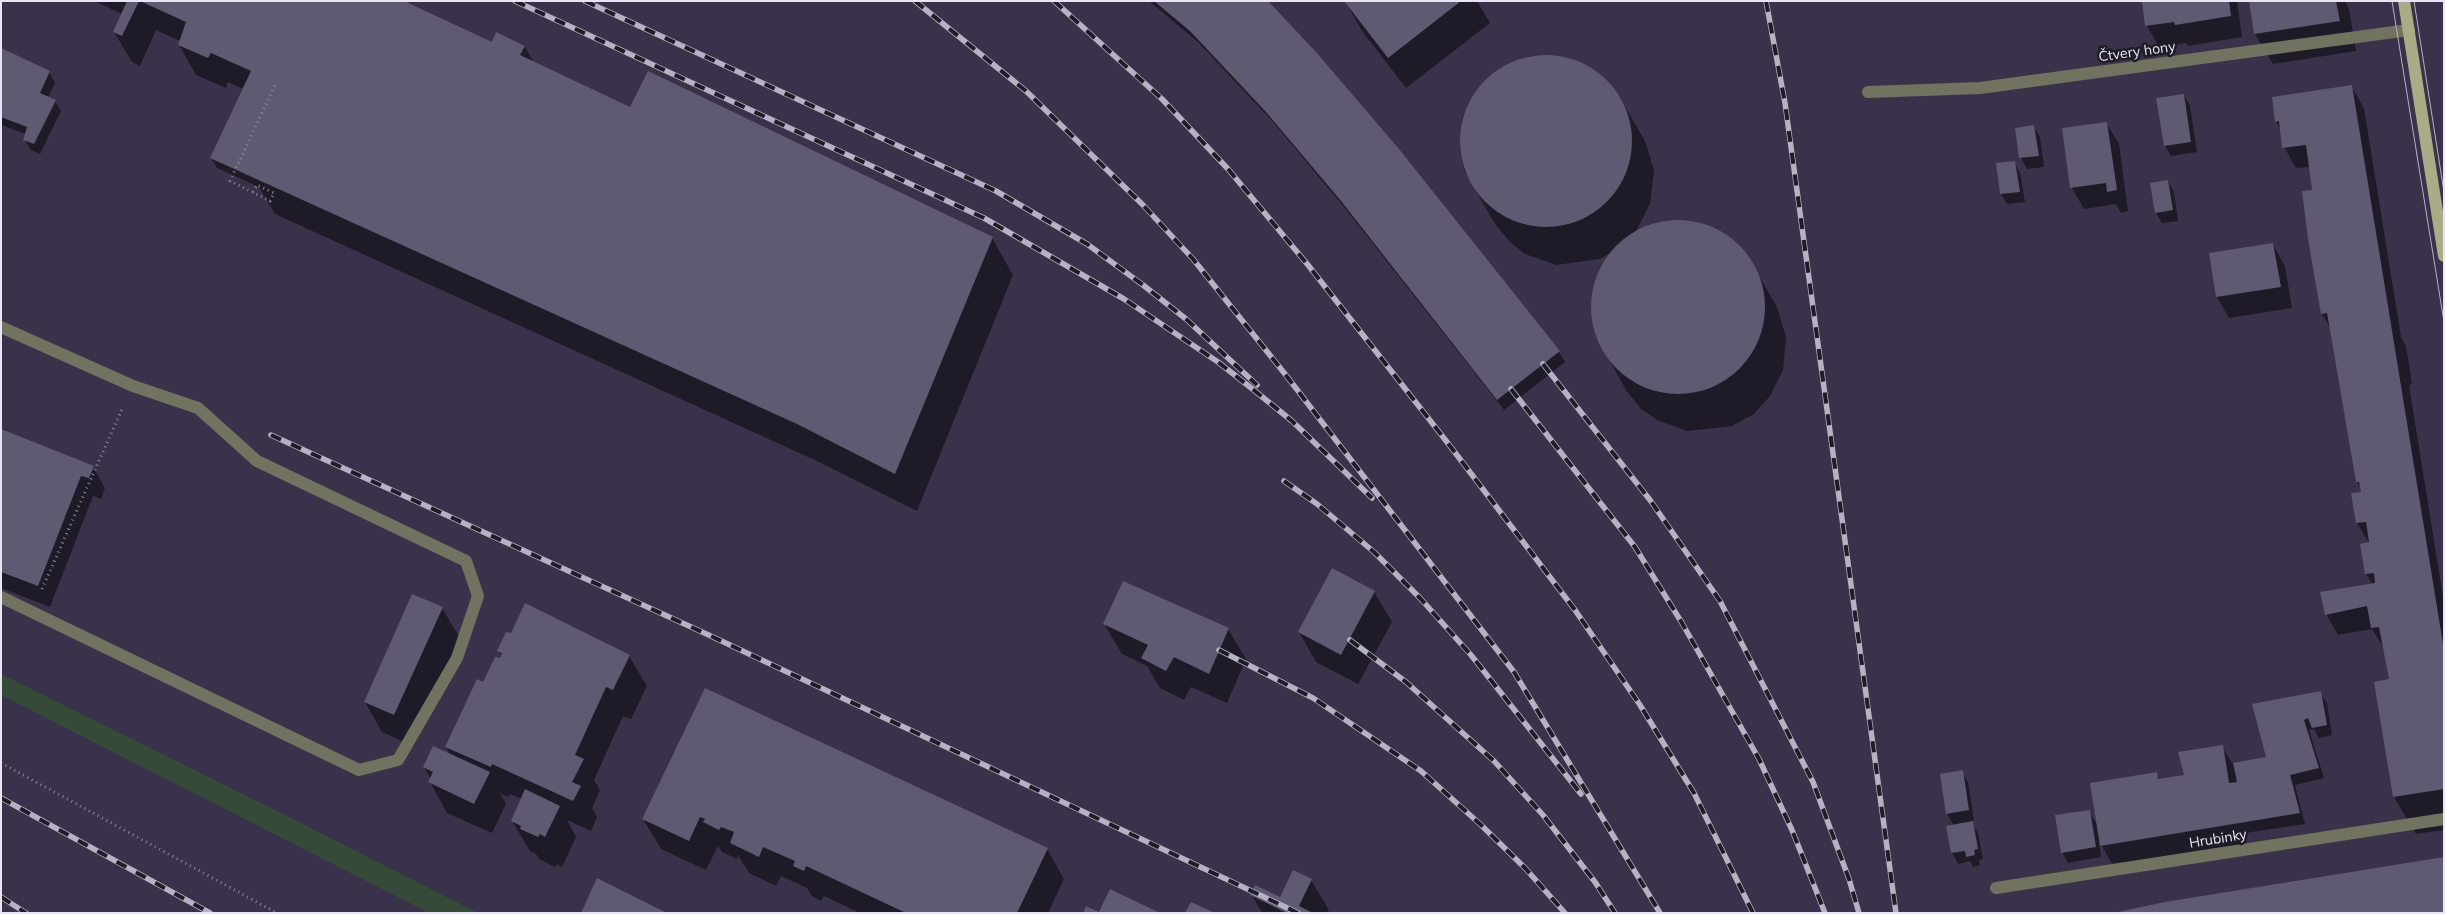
<!DOCTYPE html>
<meta charset="utf-8">
<style>
body{margin:0}
#map{position:relative;width:2445px;height:914px;overflow:hidden;background:#39324a;font-family:Mulish,sans-serif}
canvas{display:block}
.frame{position:absolute;inset:0;border:2px solid #e9e5f4;pointer-events:none}
</style>
<div id="map">
<canvas width="2445" height="914"></canvas>
<div class="frame"></div>
</div>
<script>
const g = document.querySelector('canvas').getContext('2d');
g.lineJoin = 'round';
function fillPath(path, color) { g.fillStyle = color; g.fill(path, 'evenodd'); }
const shape = rows => new Path2D(rows.map(r => 'M' + r).join(''));
function stroke(path, color, width, dash) { g.strokeStyle = color; g.lineWidth = width; g.lineCap = dash ? 'butt' : 'round'; g.setLineDash(dash || []); g.stroke(path); }
function label(font, color, halo, rows, align = 'center') {
  g.font = font + ' Mulish,sans-serif'; g.lineWidth = 5; g.setLineDash([]); g.textBaseline = 'middle'; g.strokeStyle = halo; g.fillStyle = color; for (const [text, x, y, turn = 0] of rows) {
    g.save(); g.translate(x, y); g.rotate((+turn || 0) * Math.PI / 180); g.textAlign = isNaN(turn) ? turn : align; if (halo) g.strokeText(text, 0, 0); g.fillText(text, 0, 0); g.restore();
  }
}
fillPath(shape([
 [1,674,295,820,478,913,429,913,1,695]
]), '#354a38');
fillPath(shape([
 [94,1,401,1,493,44,525,47,534,63,631,109,992,238,1013,275,917,511,819,462,275,214,259,187,217,168,211,158,243,89,228,82,226,88,196,75,179,45,180,41,156,30,140,66,132,62,114,32,122,14],
 [1149,1,1266,1,1559,352,1565,362,1504,410,1348,212,1274,123,1198,42],
 [1345,1,1477,1,1490,23,1406,88,1362,31],
 [2143,1,2237,1,2242,37,2188,46,2186,43,2159,47,2147,26],
 [2250,1,2345,1,2349,9,2356,51,2273,64,2255,34],
 [1,49,49,72,55,83,48,98,55,101,61,111,40,154,31,150,24,139,26,134,1,125],
 [1530,56,1559,56,1586,65,1610,84,1623,103,1645,141,1654,170,1650,204,1635,233,1661,223,1692,222,1718,231,1742,250,1755,269,1777,307,1786,337,1783,370,1770,396,1754,414,1732,426,1687,431,1657,420,1641,409,1626,390,1596,336,1592,315,1595,283,1610,253,1600,259,1556,265,1525,254,1510,242,1495,224,1464,170,1460,149,1463,117,1478,88,1502,67],
 [2351,86,2364,108,2401,337,2406,346,2412,384,2409,385,2444,603,2444,830,2416,834,2394,797,2391,680,2385,650,2372,629,2338,635,2326,614,2373,585,2366,574,2362,545,2369,543,2357,523,2353,494,2362,493,2362,490,2357,482,2331,329,2322,314,2310,167,2296,168,2284,147,2282,132,2276,122],
 [2184,95,2190,106,2197,152,2171,156,2165,146,2158,99],
 [2106,123,2119,144,2128,211,2121,213,2116,204,2084,209,2072,188],
 [2034,127,2040,137,2044,167,2027,169,2021,158,2017,129],
 [2014,162,2020,173,2025,202,2007,204,2001,194],
 [2168,181,2174,192,2178,221,2162,223,2156,213],
 [2273,245,2285,266,2292,308,2229,318,2217,297,2211,254],
 [1,430,93,467,105,488,101,499,93,496,50,607,1,588],
 [1374,592,1392,622,1358,684,1316,662,1299,632],
 [442,608,460,638,411,745,382,732,365,702],
 [1104,624,1228,629,1246,659,1227,703,1191,687,1184,700,1160,688,1147,666,1122,654],
 [499,651,629,656,647,686,631,719,623,716,594,780,600,790,592,808,597,817,591,831,567,820,576,837,562,867,557,864,555,867,539,859,536,854,530,851,512,821,522,799,510,794,508,797,500,793,506,804,492,833,447,813,430,782,431,779,424,767,451,756,446,747,500,660,502,656],
 [705,689,1047,849,1064,879,1048,913,860,913,824,896,821,901,812,896,807,888,781,876,776,886,749,873,738,855,737,859,722,852,718,846,706,870,661,849,643,819],
 [2320,693,2327,703,2332,735,2319,738,2314,729,2309,730,2324,778,2295,785,2305,824,2245,833,2247,845,2114,867,2099,841,2101,857,2068,863,2062,852,2089,811,2098,826,2156,774,2160,780,2185,776,2222,747,2233,764,2267,758],
 [1962,772,1968,782,1974,821,1971,821,1978,833,1983,859,1979,860,1980,865,1973,867,1970,861,1958,864,1952,853,1947,827,1954,826,1947,814],
 [1311,880,1329,910,1327,913,1262,913,1252,895,1281,899]
]), '#0007');
fillPath(shape([
 [127,1,139,1,122,36,113,32],
 [140,1,404,1,492,42,496,32,525,46,520,55,630,107,648,71,993,237,895,474,797,424,210,158,251,71,211,53,208,58,178,45,186,22],
 [1154,1,1268,1,1316,52,1399,149,1560,351,1497,400,1341,201,1266,112,1190,31],
 [1344,1,1461,1,1388,58],
 [2142,1,2229,1,2231,16,2175,25,2174,22,2145,26],
 [2249,1,2336,1,2340,21,2254,34],
 [1,48,50,71,40,93,56,100,34,144,23,140,27,127,1,117],
 '1460 141a86 86 0 1 1 172 0a86 86 0 1 1-172 0Z',
 [2352,85,2444,650,2444,789,2393,797,2374,682,2389,679,2379,627,2371,628,2367,606,2325,615,2320,592,2375,583,2374,573,2365,574,2360,544,2369,542,2366,522,2356,523,2351,493,2361,492,2359,482,2356,482,2329,324,2327,313,2321,314,2308,239,2302,191,2312,190,2306,145,2282,148,2279,121,2275,122,2272,97],
 [2184,94,2191,142,2164,146,2156,98],
 [2107,122,2117,190,2107,192,2106,183,2070,188,2062,128],
 [2034,125,2039,156,2019,158,2015,128],
 [2015,161,2020,192,2000,194,1996,163],
 [2168,180,2173,210,2155,213,2150,183],
 '1591 307a87 87 0 1 1 174 0a87 87 0 1 1-174 0Z',
 [2273,243,2281,287,2216,297,2209,253],
 [1,429,94,466,89,478,81,476,38,586,1,572],
 [1332,568,1375,591,1341,655,1298,632],
 [1123,581,1229,628,1209,674,1174,657,1166,671,1141,658,1148,645,1103,624],
 [412,594,443,607,394,715,364,702],
 [525,603,630,655,613,690,606,687,575,755,584,759,572,782,581,786,573,801,492,764,491,767,445,747,477,679,483,682,495,657,500,658,502,653,497,651,506,632,511,633],
 [705,688,1048,848,1017,913,906,913,806,866,804,871,793,866,795,861,763,847,759,857,730,843,734,832,721,827,719,830,703,822,705,819,700,817,689,841,642,819],
 [2321,691,2327,725,2312,728,2308,718,2304,720,2319,768,2290,775,2300,813,2100,846,2090,783,2157,772,2158,779,2184,775,2178,752,2223,745,2229,783,2237,782,2233,763,2266,757,2252,704],
 [433,746,490,772,474,804,428,782,433,772,423,767],
 [1963,770,1969,810,1946,814,1940,774],
 [525,789,560,806,545,837,540,834,538,837,520,829,521,826,511,821],
 [2090,810,2096,847,2061,853,2055,815],
 [1973,821,1978,849,1974,850,1975,855,1966,857,1965,851,1951,853,1946,826],
 [2444,857,2444,913,2113,913,2165,902],
 [1293,870,1312,879,1299,906,1313,913,1287,913,1250,895,1255,885,1280,897],
 [597,878,667,913,581,913],
 [1110,889,1160,913,1083,913,1086,906,1099,912],
 [1191,902,1215,913,1185,913]
]), '#605972');
stroke(shape([
 [253,192,257,185,274,193,270,201,230,181,276,83],
 [42,589,122,409],
 [1,763,277,913]
]), '#8c879a', 3, [1, 4]);
stroke(shape([
 [1868,92,1980,88,2409,30],
 [1,327,133,386,198,408,257,461,466,561,478,596,457,658,398,760,359,770,1,597],
 [1996,888,2444,819]
]), '#717260', 12);
stroke(shape([
 [2404,1,2444,256]
]), '#abab87', 12);
stroke(shape([
 [2392,1,2444,322],
 [2414,1,2444,192]
]), '#b6b1c3', 1);
const rail = shape([
 [515,1,984,218,1124,299,1218,362,1255,391,1292,421,1372,498],
 [585,1,996,191,1087,244,1143,285,1186,319,1257,385],
 [915,1,1026,91,1143,205,1193,259,1285,374,1514,672,1660,913],
 [1054,1,1162,99,1228,169,1308,265,1447,442,1575,610,1640,705,1694,793,1753,913],
 [1766,1,1785,103,1896,913],
 [1543,364,1650,500,1720,601,1813,782,1849,879,1859,913],
 [1511,389,1635,547,1682,623,1759,759,1792,830,1825,913],
 [271,435,713,637,1298,913],
 [1284,481,1317,504,1374,552,1420,598,1471,655,1581,794],
 [1350,640,1406,682,1494,761,1543,815,1595,882,1615,913],
 [1219,650,1313,698,1421,771,1480,824,1525,868,1565,913],
 [1,798,210,913],
 [1,897,26,913]
]);
stroke(rail, '#b6b1c3', 5.5);
stroke(rail, '#1f1c27', 4, [11]);
label('14px', '#e9e5f4', '#1f1c27', [
 ["Čtvery hony",2137,52,-8],
 ["Hrubinky",2218,839,-9]
]);
</script>
